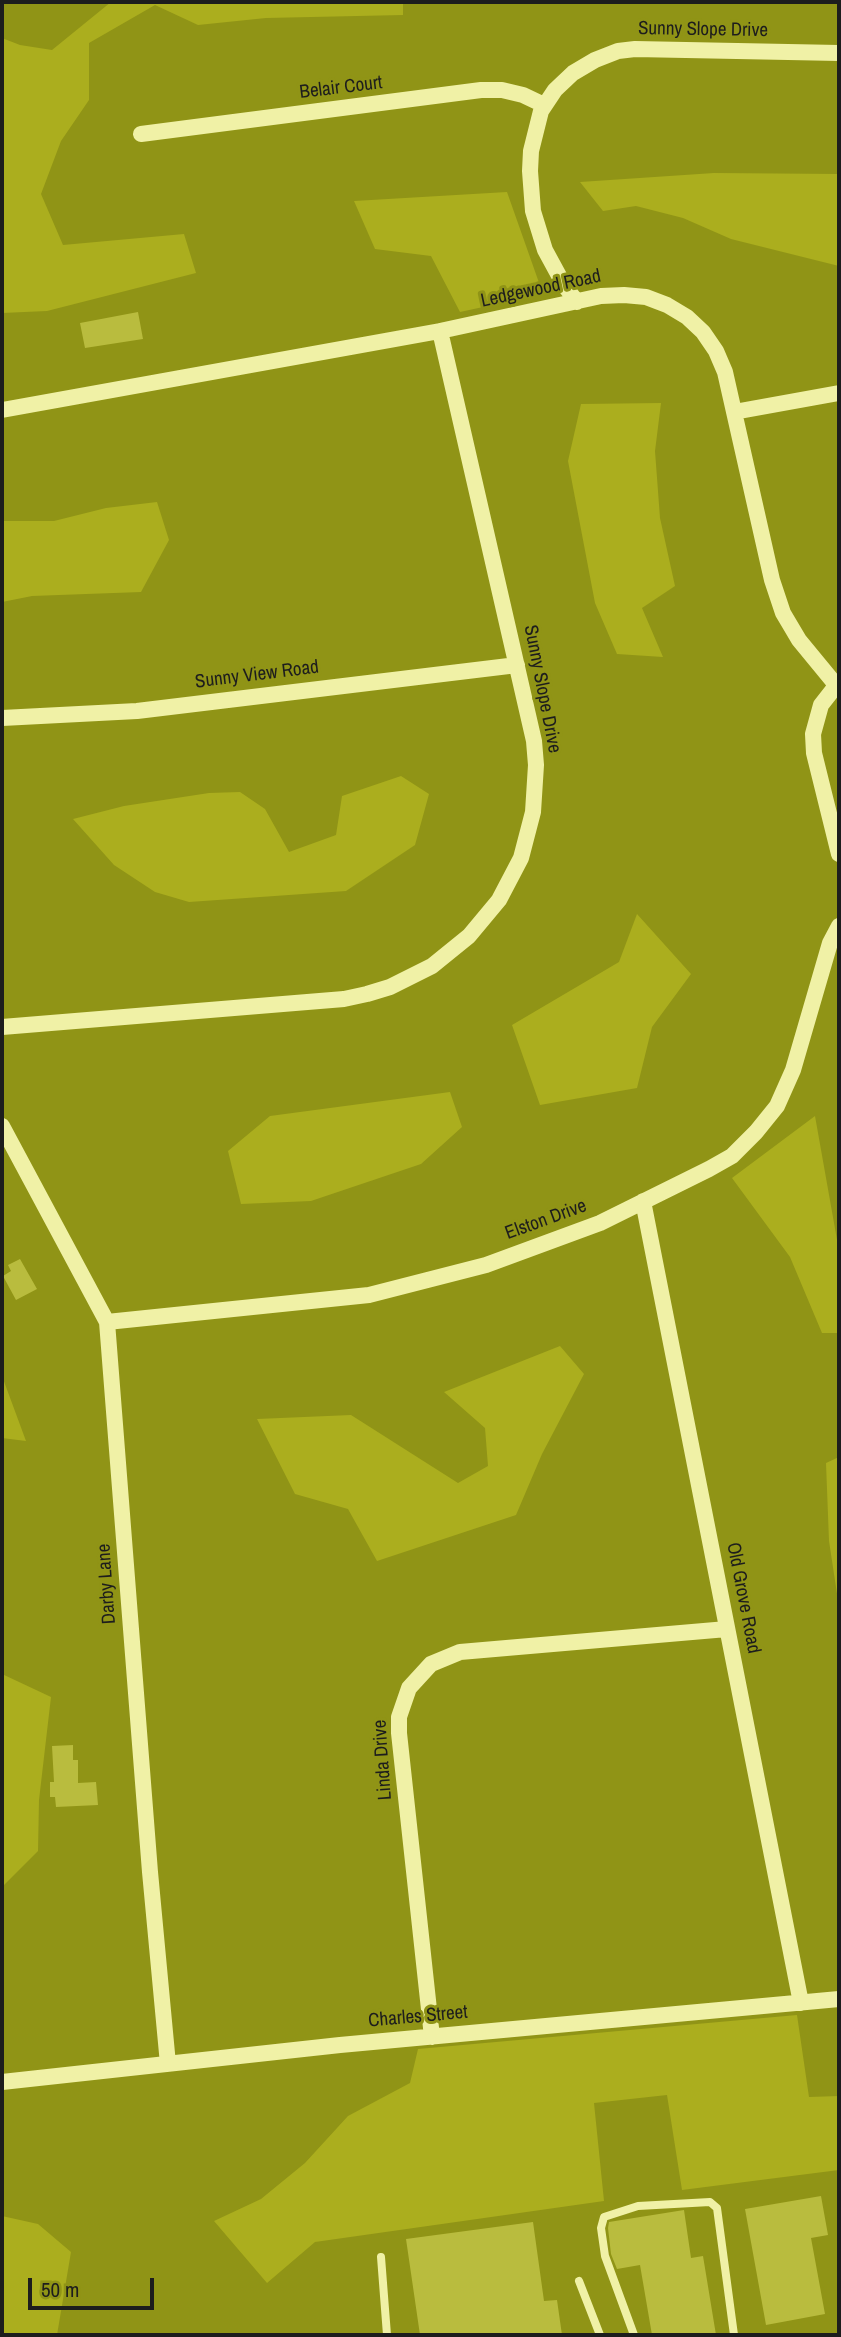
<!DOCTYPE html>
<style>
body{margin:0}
#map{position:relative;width:841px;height:2337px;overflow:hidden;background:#909416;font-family:"Archivo Narrow",sans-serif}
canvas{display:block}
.frame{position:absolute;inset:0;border:4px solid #1d1d1d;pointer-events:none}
.scale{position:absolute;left:28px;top:2278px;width:126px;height:32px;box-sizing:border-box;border:4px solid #1d1d1d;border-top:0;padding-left:9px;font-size:21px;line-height:24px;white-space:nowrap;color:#1d1d1d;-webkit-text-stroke:5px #909416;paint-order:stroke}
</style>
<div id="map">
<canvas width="841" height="2337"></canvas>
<div class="frame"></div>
<div class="scale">50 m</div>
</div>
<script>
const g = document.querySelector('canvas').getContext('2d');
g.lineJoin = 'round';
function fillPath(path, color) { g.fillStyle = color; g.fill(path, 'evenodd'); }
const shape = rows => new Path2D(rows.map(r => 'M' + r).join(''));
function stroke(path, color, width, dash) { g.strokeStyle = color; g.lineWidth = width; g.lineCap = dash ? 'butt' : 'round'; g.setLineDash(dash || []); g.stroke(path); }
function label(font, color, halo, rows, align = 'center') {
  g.font = font + ' "Archivo Narrow",sans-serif'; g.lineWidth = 6; g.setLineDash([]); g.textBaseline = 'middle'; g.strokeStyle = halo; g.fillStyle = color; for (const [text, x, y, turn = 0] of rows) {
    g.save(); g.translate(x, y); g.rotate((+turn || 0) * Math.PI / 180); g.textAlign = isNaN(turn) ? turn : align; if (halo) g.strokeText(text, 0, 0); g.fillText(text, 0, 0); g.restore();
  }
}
fillPath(shape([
 [111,2,403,2,403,15,266,18,198,25,155,5,89,43,89,100,61,141,41,194,63,245,184,234,196,273,47,311,2,313,2,38,20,45,52,50],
 [714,173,839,174,839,266,731,239,683,218,636,206,603,211,580,182],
 [507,192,543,294,460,312,431,256,375,249,354,201],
 [661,403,655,451,660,518,675,586,642,608,663,657,617,654,595,603,568,461,581,404],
 [157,502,169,540,141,592,32,596,2,602,2,521,54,521,106,508],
 [401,776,429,794,415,845,346,891,189,902,155,892,114,865,73,819,124,806,209,793,240,792,265,809,289,852,336,835,342,796],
 [637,914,691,974,652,1027,637,1088,540,1105,512,1025,619,962],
 [450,1092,462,1127,421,1164,311,1201,241,1204,228,1151,270,1116],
 [815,1116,839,1251,839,1333,822,1333,790,1257,732,1178],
 [560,1346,584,1374,542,1454,516,1515,377,1561,348,1509,295,1494,257,1419,351,1415,458,1483,488,1466,485,1428,444,1392],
 [2,1376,26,1441,2,1438],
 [839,1457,839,1607,829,1541,826,1463],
 [2,1674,51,1697,39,1800,38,1851,2,1887],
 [797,2015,809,2097,839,2096,839,2170,682,2190,667,2095,594,2103,604,2201,315,2242,267,2283,214,2221,261,2199,305,2163,348,2116,410,2083,418,2049],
 [2,2216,38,2224,71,2252,57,2335,2,2335]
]), '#abae1e');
fillPath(shape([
 [138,312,143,339,85,348,80,323],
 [20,1259,37,1289,16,1300,3,1276,11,1271,8,1265],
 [73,1745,73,1760,78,1760,78,1783,96,1782,98,1805,56,1807,55,1797,50,1797,50,1782,54,1782,52,1746],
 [821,2196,828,2235,811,2238,825,2314,766,2325,745,2209],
 [684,2210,691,2258,703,2256,716,2335,652,2335,640,2265,617,2269,611,2254,608,2228,609,2222],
 [533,2222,544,2301,557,2300,562,2335,420,2335,406,2239]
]), '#b9bc3e');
stroke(shape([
 [381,2257,387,2335],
 [579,2281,600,2335],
 [634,2335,605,2256,601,2228,604,2217,638,2206,710,2202,717,2208,734,2335]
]), '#f0f1a6', 8);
stroke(shape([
 [141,134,481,90,502,90,523,95,544,105],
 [577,302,564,285,545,250,533,211,530,171,531,151,541,111,555,90,573,73,595,60,618,51,635,49,839,53],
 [2,410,440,331,601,296,624,295,646,297,667,305,687,317,703,332,716,351,725,372,772,580,783,613,799,640,836,685],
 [734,412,839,393],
 [839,682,821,705,813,734,814,753,839,854],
 [2,718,137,711,517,665],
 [2,1027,344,999,367,994,390,987,432,966,469,936,499,900,521,858,533,812,536,765,534,741,440,331],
 [2,1126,107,1322,150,1872,168,2064],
 [643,1201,801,2003],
 [107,1322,369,1295,486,1265,600,1223,709,1169,732,1156,756,1132,777,1106,793,1070,830,943,839,926],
 [432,2037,399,1733,399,1717,409,1688,431,1664,460,1652,727,1629],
 [2,2082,340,2045,839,1999]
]), '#f0f1a6', 16);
label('19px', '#1d1d1d', '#909416', [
 ["Sunny Slope Drive",703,30,1],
 ["Belair Court",341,88,-7],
 ["Ledgewood Road",541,289,-12],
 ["Sunny View Road",257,675,-7],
 ["Sunny Slope Drive",542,689,79],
 ["Elston Drive",546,1220,-20],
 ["Darby Lane",107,1584,-94],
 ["Old Grove Road",743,1598,79],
 ["Linda Drive",383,1760,-94],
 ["Charles Street",418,2017,-5]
]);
</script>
